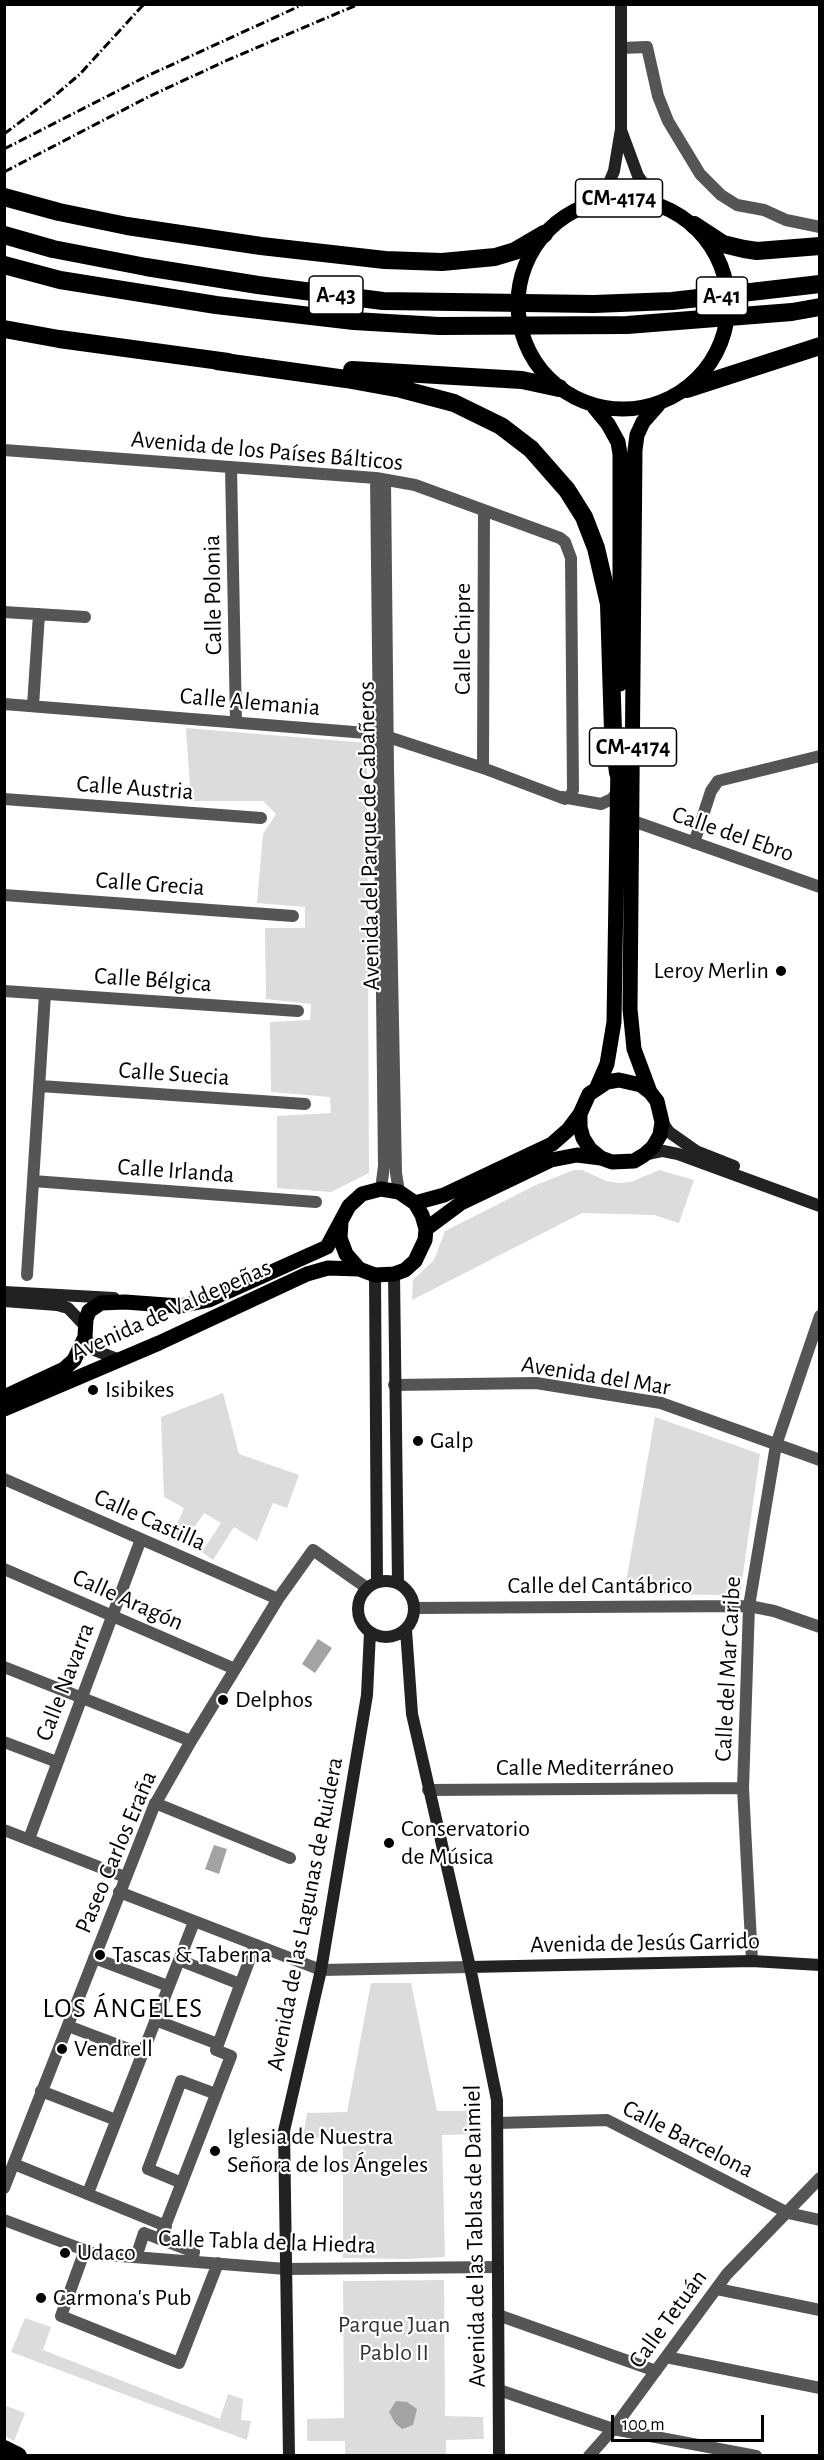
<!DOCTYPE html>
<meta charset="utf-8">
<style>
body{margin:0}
#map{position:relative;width:824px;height:2460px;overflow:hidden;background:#fff;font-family:"Alegreya Sans",sans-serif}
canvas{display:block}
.frame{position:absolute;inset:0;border:6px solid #000;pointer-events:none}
.scale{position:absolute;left:611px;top:2415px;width:153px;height:27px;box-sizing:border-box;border:3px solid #000;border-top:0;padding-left:8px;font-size:18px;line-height:21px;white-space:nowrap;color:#000;-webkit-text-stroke:4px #fff;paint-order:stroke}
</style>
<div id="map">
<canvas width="824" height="2460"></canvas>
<div class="frame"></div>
<div class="scale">100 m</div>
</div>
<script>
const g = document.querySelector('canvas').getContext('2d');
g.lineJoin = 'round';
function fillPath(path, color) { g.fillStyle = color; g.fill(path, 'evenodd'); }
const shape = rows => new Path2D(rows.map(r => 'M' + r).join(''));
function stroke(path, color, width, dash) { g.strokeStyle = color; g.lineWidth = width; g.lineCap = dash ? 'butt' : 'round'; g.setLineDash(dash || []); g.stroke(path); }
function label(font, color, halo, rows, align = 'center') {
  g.font = font + ' "Alegreya Sans",sans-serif'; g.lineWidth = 4.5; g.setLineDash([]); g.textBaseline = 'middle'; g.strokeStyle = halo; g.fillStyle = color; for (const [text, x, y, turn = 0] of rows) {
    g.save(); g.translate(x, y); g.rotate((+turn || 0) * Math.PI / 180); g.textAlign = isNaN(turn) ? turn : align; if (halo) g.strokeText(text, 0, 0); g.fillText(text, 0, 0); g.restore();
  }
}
fillPath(shape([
 [186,728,367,743,369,1173,331,1192,277,1188,277,1116,331,1113,330,1097,271,1092,270,1022,310,1020,311,1004,266,999,265,928,305,928,305,907,257,903,263,834,276,814,263,801,191,801],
 [574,1170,582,1170,606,1181,619,1183,631,1182,659,1170,694,1180,679,1223,654,1215,582,1213,412,1300,413,1280,434,1260,445,1231,536,1185],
 [223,1393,239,1454,299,1475,287,1508,273,1503,257,1541,234,1527,213,1560,202,1552,221,1523,204,1513,184,1543,171,1538,184,1508,164,1497,161,1417],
 [655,1417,760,1454,740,1595,624,1594],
 [371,1983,411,1983,437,2111,476,2111,480,2134,442,2135,445,2257,408,2259,343,2258,343,2137,303,2138,307,2113,347,2112],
 [444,2280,445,2416,483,2417,484,2439,446,2440,446,2455,345,2455,345,2441,307,2441,307,2419,344,2418,343,2281],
 [25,2318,51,2327,43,2350,220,2419,228,2394,243,2399,241,2420,251,2421,247,2440,11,2352],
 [4,2405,25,2413,14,2441,5,2436]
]), '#dcdcdc');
fillPath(shape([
 [318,1639,332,1648,315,1673,302,1664],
 [214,1845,227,1849,219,1874,205,1869],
 [396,2401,407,2402,417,2409,413,2425,402,2429,395,2423,389,2412]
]), '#a3a3a3');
stroke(shape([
 [621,48,647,47,658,96,668,121,700,174,721,195,737,205,764,210,786,220,820,227],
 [4,450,376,478,415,485,560,538,565,542,571,558,573,790,570,797,565,799,483,768,379,734,4,704],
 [231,467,236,722],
 [376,478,384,1166,381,1189],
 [385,480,388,768,396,1173,399,1192],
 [4,612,85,617],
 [33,706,39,614],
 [483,768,484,510],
 [562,797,601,804,612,799,618,790],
 [4,799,261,818],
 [633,821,820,887],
 [694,843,711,791,718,781,820,756],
 [4,895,293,916],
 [4,991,298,1011],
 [40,1086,305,1104],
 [33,1181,316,1202],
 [27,1275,45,994],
 [394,1385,536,1383,661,1403,820,1460],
 [4,1479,278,1599],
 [4,1569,235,1669],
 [414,1608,749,1606,774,1611,820,1627],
 [4,1667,191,1741],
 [4,1742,57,1762],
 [428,1790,743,1788],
 [155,1803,290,1858],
 [4,1830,125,1877],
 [29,1839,141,1539],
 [119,1892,321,1970,470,1967],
 [94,1958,168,1986],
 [179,1960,240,1984],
 [752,1961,743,1788,749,1606,776,1445,820,1316],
 [155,2020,218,2044],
 [68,2026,142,2054],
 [41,2091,116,2120],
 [497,2123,607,2120,788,2213,820,2220],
 [14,2164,166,2226],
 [182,2183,148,2169,181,2081,216,2094],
 [4,2188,154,1806,191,1741,278,1599,313,1550,367,1588],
 [88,2193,194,1922],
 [4,2220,95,2254,286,2269,498,2267],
 [160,2239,231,2056,216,2050,255,1945],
 [85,2250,61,2316,179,2363,218,2263],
 [136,2257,144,2233,194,2252,192,2261],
 [717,2289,820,2310],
 [498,2315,656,2371],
 [666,2357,820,2388],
 [499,2390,613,2429,756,2456],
 [589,2456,613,2429,727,2274,820,2178]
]), '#555', 12);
stroke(shape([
 [621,130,638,176,656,202],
 [592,203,609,183,614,171,621,129,621,4],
 [662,1122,669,1132,696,1151,734,1166],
 [644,1155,663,1151,678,1154,820,1206],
 [394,1274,398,1583],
 [375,1275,377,1582],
 [4,1292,114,1298],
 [4,1301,57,1305,68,1308,85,1326],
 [85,1337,94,1350,120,1360],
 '358 1609a28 28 0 1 1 56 0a28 28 0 1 1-56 0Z',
 [406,1630,412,1714,470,1967,497,2100,499,2456],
 [470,1967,752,1961,820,1965],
 [289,2456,284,2131,321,1970,367,1695,370,1632]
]), '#222', 12);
stroke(shape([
 '518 304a105 105 0 1 1 210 0a105 105 0 1 1-210 0Z',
 [594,407,608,424,618,442,620,454,620,684],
 [597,1087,607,1064,614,1022,618,762],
 [650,1092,641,1085,619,1080,607,1082,589,1094,580,1114,580,1127,583,1138,590,1149,601,1158,612,1162,634,1161,644,1155,653,1147,660,1135,662,1122,657,1101,650,1092,634,1049,630,1009,635,450,637,435,643,422,658,405],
 [415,1203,444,1195,552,1144,568,1130,580,1114],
 [426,1229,461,1203,551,1160,577,1155,601,1158],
 [4,1397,64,1369,74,1360,85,1337,86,1319,89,1311,101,1303,125,1302,180,1306,209,1300,327,1247,349,1206,362,1194,381,1189,399,1192,415,1203,422,1215,426,1229,425,1240,415,1261,405,1270,394,1274,375,1275,359,1269,346,1254,340,1238,341,1222],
 [4,1409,159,1343,307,1274,328,1268,359,1269]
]), '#000', 15);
stroke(shape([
 [4,197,59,212,127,226,261,246,385,260,442,262,495,257,515,251,544,234],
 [694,225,723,244,744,249,757,251,820,246],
 [4,235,53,249,146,267,258,285,383,301,594,304,672,301,820,284],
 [4,265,60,280,216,305,354,321,439,326,627,325,792,312,820,307],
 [4,329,59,339,228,362],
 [217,361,346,379,401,389,454,403,501,426,531,449,567,490,584,517,596,548,609,604,613,731,618,773],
 [352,370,522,380,559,388],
 [687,389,820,346],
 [4,2449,18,2456]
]), '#000', 18);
stroke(shape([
 [4,134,52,98,80,74,144,4],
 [4,149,145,77,304,4],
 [4,172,150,96,230,59,359,4]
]), '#000', 3, [9, 3, 1.5, 3]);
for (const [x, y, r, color] of [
 [781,971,6,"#000"],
 [93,1390,6,"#000"],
 [418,1441,6,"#000"],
 [223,1700,6,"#000"],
 [389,1843,6,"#000"],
 [100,1955,6,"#000"],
 [62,2049,6,"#000"],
 [215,2151,6,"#000"],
 [65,2253,6,"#000"],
 [41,2298,6,"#000"]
]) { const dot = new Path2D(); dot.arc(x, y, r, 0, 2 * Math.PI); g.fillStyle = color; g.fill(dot); stroke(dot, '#fff', 2); }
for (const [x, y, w] of [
 [619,198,87],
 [336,295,54],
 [722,296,51],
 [633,747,87]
]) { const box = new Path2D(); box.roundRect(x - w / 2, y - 19, w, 38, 4.5); g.fillStyle = '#fff'; g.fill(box); stroke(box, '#000', 1.5); }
label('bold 22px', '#000', null, [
 ["CM-4174",619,198],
 ["A-43",336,295],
 ["A-41",722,296],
 ["CM-4174",633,747]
]);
label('24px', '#000', '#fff', [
 ["Avenida de los Países Bálticos",267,451,5],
 ["Calle Polonia",213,595,-91],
 ["Calle Chipre",463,639,-90],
 ["Calle Alemania",250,702,5],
 ["Calle Austria",135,788,4],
 ["Calle del Ebro",733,834,19],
 ["Avenida del Parque de Cabañeros",369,836,-91],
 ["Calle Grecia",150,884,4],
 ["Calle Bélgica",153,980,4],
 ["Calle Suecia",174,1074,4],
 ["Calle Irlanda",176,1171,4],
 ["Avenida de Valdepeñas",171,1310,-24],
 ["Avenida del Mar",596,1376,9],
 ["Calle Castilla",150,1520,24],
 ["Calle del Cantábrico",600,1586],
 ["Calle Aragón",128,1600,24],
 ["Calle del Mar Caribe",728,1669,-87],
 ["Calle Navarra",65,1682,-69],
 ["Calle Mediterráneo",585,1768],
 ["Paseo Carlos Eraña",116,1852,-67],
 ["Avenida de las Lagunas de Ruidera",305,1914,-79],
 ["Avenida de Jesús Garrido",645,1943,-1],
 ["Calle Barcelona",688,2139,27],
 ["Avenida de las Tablas de Daimiel",475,2236,-91],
 ["Calle Tabla de la Hiedra",267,2242,2],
 ["Calle Tetuán",668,2319,-54]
]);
label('24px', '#000', '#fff', [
 ["Leroy Merlin",769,971,"right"],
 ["Isibikes",105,1390],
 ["Galp",430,1441],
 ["Delphos",235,1700],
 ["Conservatorio",401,1829],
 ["de Música",401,1857],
 ["Tascas & Taberna",112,1955],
 ["Vendrell",74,2049],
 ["Iglesia de Nuestra",227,2137],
 ["Señora de los Ángeles",227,2165],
 ["Udaco",77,2253],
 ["Carmona's Pub",53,2298]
], 'left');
label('24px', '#333', '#fff', [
 ["Parque Juan",394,2325],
 ["Pablo II",394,2353]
]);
g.letterSpacing = '1.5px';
label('27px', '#000', '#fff', [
 ["LOS ÁNGELES",123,2009]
]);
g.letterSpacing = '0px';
</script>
